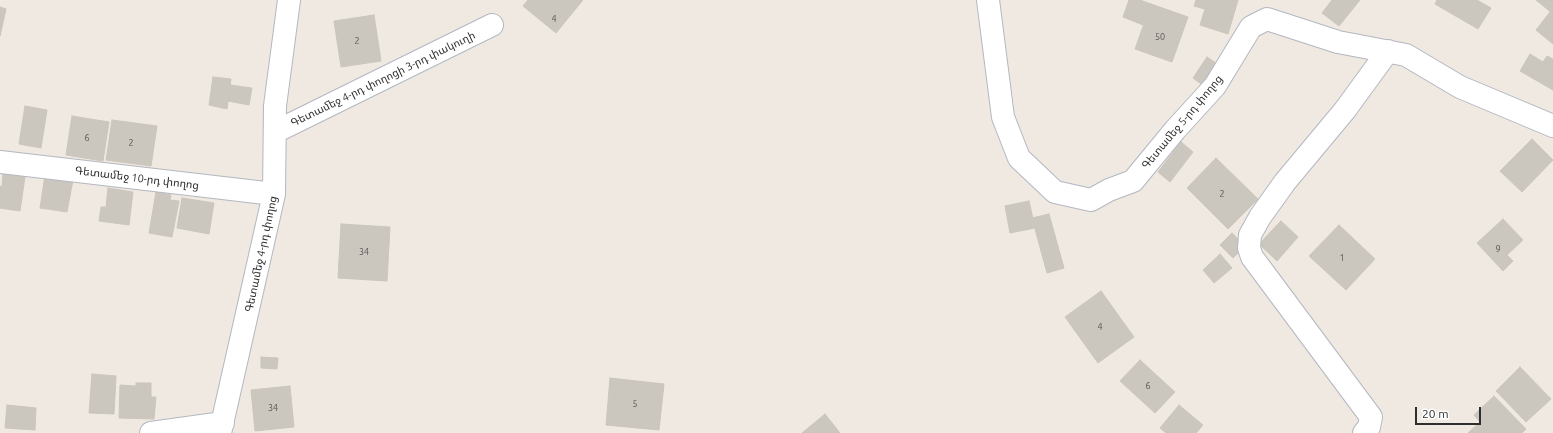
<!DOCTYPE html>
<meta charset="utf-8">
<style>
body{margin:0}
#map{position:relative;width:1553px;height:433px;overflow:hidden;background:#efe9e1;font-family:Ubuntu,sans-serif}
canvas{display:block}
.scale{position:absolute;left:1415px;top:407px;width:66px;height:18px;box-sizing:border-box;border:2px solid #2e2e2e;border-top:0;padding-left:5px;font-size:12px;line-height:14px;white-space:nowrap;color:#2e2e2e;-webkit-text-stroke:3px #fff;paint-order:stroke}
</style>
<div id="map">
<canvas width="1553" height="433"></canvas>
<div class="scale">20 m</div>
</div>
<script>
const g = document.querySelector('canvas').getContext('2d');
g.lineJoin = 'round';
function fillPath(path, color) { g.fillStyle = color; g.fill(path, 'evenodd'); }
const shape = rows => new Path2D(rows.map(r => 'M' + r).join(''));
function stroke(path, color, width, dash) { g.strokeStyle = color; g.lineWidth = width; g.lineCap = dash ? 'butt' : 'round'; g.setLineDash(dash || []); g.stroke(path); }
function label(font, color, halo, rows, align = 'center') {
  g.font = font + ' Ubuntu,"Noto Sans Armenian",sans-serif'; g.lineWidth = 3; g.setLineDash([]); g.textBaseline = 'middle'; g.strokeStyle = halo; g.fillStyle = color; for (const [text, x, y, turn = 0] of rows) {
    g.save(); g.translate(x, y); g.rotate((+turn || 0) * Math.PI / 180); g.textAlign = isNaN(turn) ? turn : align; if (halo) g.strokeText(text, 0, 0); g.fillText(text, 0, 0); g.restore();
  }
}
const building = shape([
 [528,0,583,0,556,33,523,6,528,0],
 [1129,0,1140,0,1151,4,1143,25,1123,17,1129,0],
 [1196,0,1238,0,1233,17,1194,6,1196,0],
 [1332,0,1360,0,1339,26,1322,13,1332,0],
 [1437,0,1477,0,1491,8,1478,29,1435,4,1437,0],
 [1536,0,1553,0,1553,14,1536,0],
 [1151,4,1188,17,1172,62,1135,49,1151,4],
 [0,7,6,9,0,36,0,7],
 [1205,9,1233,17,1228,34,1200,25,1205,9],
 [1550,12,1553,14,1553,44,1536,30,1550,12],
 [374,15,381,61,341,67,334,21,374,15],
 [1530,54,1543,62,1547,56,1553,59,1553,90,1520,71,1530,54],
 [1207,57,1219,65,1204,86,1193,78,1207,57],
 [213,77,231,79,227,109,209,105,213,77],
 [230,85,252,88,249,105,228,101,230,85],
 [25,106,47,110,41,148,19,144,25,106],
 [72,116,109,122,103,161,66,155,72,116],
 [112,120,157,126,151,166,106,160,112,120],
 [1532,139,1553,160,1522,192,1500,171,1532,139],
 [1181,142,1193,152,1170,182,1158,172,1181,142],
 [1216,158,1258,199,1228,229,1187,188,1216,158],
 [3,174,25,177,20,211,0,208,0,186,2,187,3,174],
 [45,175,73,180,67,212,40,208,45,175],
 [108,188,133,192,129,225,99,221,101,207,106,207,108,188],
 [156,192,171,195,170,200,179,201,172,237,149,233,156,192],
 [182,198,214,203,209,234,177,228,182,198],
 [1029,201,1035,228,1010,233,1005,206,1029,201],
 [1049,214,1064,268,1047,273,1032,218,1049,214],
 [1503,219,1523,240,1507,255,1513,261,1503,271,1477,243,1503,219],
 [1281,221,1298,237,1277,261,1259,244,1281,221],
 [341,224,390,227,387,281,338,278,341,224],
 [1339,225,1375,259,1346,290,1309,256,1339,225],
 [1232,233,1245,246,1233,258,1220,245,1232,233],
 [1220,254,1232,268,1214,283,1203,270,1220,254],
 [1101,291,1134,337,1098,363,1065,317,1101,291],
 [261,357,278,358,277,369,261,368,261,357],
 [1140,360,1175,392,1155,413,1120,381,1140,360],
 [1520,367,1551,399,1526,422,1496,391,1520,367],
 [92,374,116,376,114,414,89,413,92,374],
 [610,378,664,384,659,430,606,425,610,378],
 [136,383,151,383,151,397,156,397,154,419,119,418,120,385,136,386,136,383],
 [290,386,294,427,255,431,251,390,290,386],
 [1494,396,1526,429,1522,433,1468,433,1480,422,1474,415,1494,396],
 [7,405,36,408,35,430,5,428,7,405],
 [1179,405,1203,425,1196,433,1166,433,1160,428,1179,405],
 [825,414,840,433,802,433,825,414]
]);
fillPath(building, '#cbc7bf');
stroke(building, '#cbc5ba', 1);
const street = shape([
 [988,0,1003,117,1019,158,1055,192,1091,200,1109,190,1133,181,1175,130,1215,86,1251,27,1267,19,1338,42,1406,55,1460,87,1553,126],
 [275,132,492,25],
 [0,162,274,194],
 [151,433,223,423],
 [220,433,274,194,275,106,289,0],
 [1364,433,1369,427,1371,417,1252,257,1249,248,1250,235,1260,217,1285,182,1345,110,1388,51]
]);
stroke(street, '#b4b7c1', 24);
stroke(street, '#fff', 22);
label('9px', '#555452', null, [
 ["4",554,19],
 ["50",1160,37],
 ["2",357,41],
 ["6",87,138],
 ["2",131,143],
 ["2",1222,194],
 ["9",1498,249],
 ["34",364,252],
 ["1",1342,258],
 ["4",1100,327],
 ["6",1148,386],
 ["5",635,404],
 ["34",273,408]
]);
label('11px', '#2e2e2e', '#fff', [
 ["Գետամեջ 4-րդ փողոցի 3-րդ փակուղի",383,79,-26],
 ["Գետամեջ 5-րդ փողոց",1182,122,-50],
 ["Գետամեջ 10-րդ փողոց",137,178,7],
 ["Գետամեջ 4-րդ փողոց",261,254,-78]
]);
</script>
